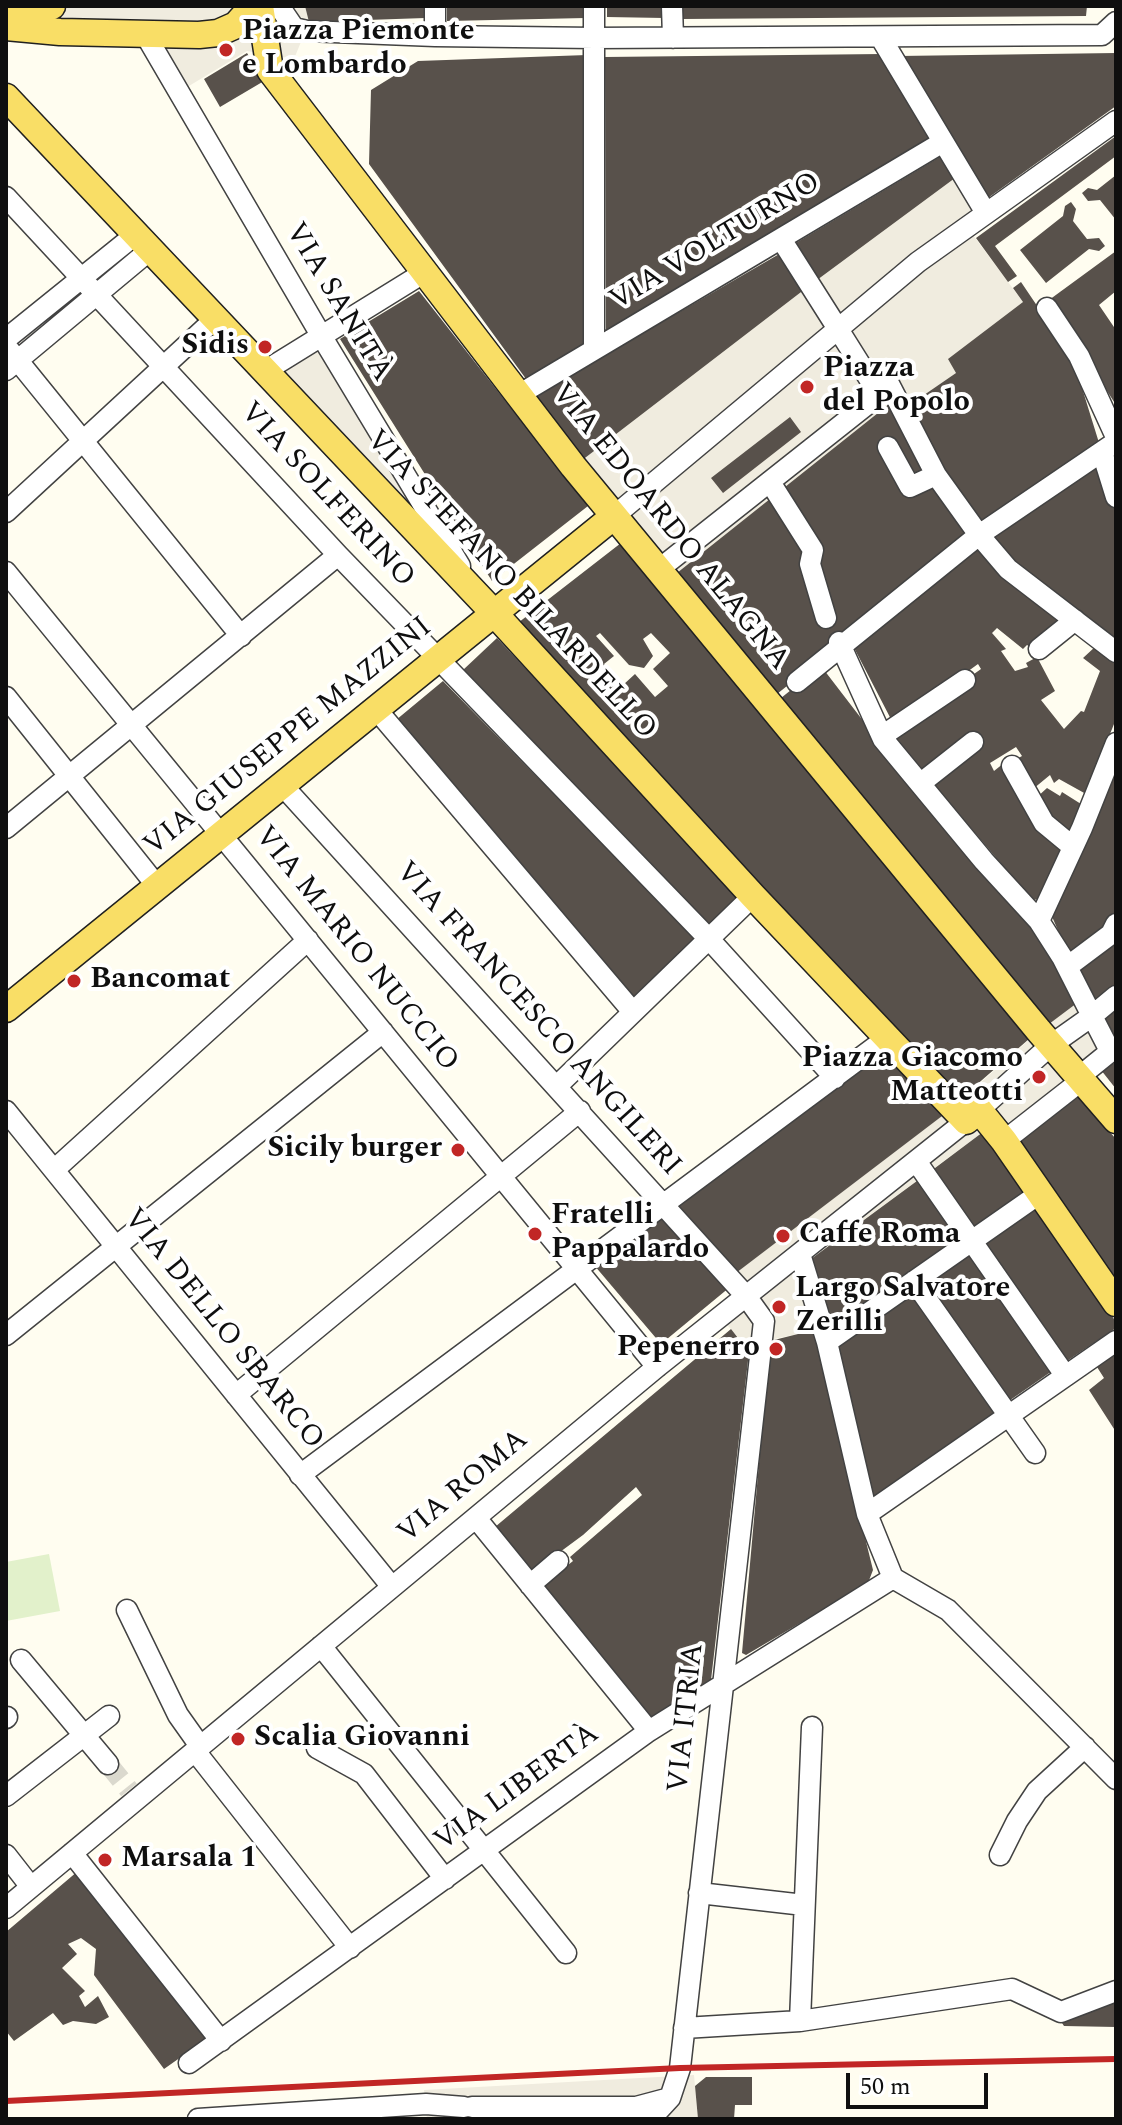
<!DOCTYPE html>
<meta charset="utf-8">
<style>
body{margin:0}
#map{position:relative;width:1122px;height:2125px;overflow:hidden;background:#fffdf0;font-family:Spectral,serif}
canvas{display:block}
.frame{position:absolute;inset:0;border:8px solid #0f0f0f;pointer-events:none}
.scale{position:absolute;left:846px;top:2073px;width:142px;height:36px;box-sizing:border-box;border:4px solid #0f0f0f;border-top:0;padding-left:10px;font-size:24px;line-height:28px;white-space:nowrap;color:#0f0f0f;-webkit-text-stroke:6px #fff;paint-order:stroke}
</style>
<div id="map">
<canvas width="1122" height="2125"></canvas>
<div class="frame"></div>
<div class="scale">50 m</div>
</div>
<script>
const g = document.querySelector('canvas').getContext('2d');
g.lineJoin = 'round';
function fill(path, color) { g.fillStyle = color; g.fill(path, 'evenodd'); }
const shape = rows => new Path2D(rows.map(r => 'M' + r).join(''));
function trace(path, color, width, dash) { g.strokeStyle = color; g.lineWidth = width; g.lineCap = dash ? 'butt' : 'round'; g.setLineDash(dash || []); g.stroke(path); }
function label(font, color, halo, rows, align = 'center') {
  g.font = font + ' Spectral,serif'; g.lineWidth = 8; g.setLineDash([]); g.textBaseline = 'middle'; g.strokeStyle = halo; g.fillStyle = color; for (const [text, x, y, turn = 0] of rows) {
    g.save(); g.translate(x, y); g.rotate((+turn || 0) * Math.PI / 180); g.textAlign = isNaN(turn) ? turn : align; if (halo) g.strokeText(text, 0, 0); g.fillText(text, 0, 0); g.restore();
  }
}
fill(shape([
 [49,1554,60,1611,6,1621,6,1562]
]), '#e2f1cb');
fill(shape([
 [6,6,305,6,309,22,294,59,247,51,179,92,154,49,6,42],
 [955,178,986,213,967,227,1023,302,949,359,956,373,908,406,893,401,668,581,581,461,805,289],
 [322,337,481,600,265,371],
 [1077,1003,1102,1017,1116,1041,1116,1062,1101,1070,999,1156,983,1132,812,1258,822,1329,745,1345,720,1317,751,1292,736,1273,953,1107,1039,1031],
 [694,2075,698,2119,427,2119,424,2090]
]), '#f0ecdf');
fill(shape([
 [305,6,425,6,425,18,309,22],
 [447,6,585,6,585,18,447,21],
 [607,6,664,6,664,18,607,17],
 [683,6,1087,6,1086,16,683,19],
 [247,53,264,81,220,107,204,79],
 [1116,53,1116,106,988,198,899,56],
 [882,54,932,141,606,333,605,57],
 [587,55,585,345,529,383,369,164,371,90,418,61],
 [1116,136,1116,156,995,246,1017,276,1008,282,976,238],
 [943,155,955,178,817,280,794,244],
 [1116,175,1116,220,1100,200,1088,201,1082,193,1088,188,1097,190],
 [1071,202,1076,209,1073,221,1087,239,1099,238,1105,246,1099,251,1089,249,1046,283,1020,250,1063,216,1065,206],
 [1116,251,1116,291,1099,305,1116,330,1116,405,1049,300],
 [781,253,805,289,581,461,536,395],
 [1021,282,1073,359,1100,446,980,528,941,473,908,406,956,373,948,359,1023,302,1013,288],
 [419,291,588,506,492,581,340,339],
 [893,401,929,472,907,494,932,478,974,536,777,694,677,573],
 [790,417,801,432,723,493,711,478],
 [1100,459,1116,513,1116,645,1015,566,987,536],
 [979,539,1068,620,1033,649,1027,645,1023,649,997,628,992,633,1006,649,1001,651,1015,671,1028,667,1026,663,1037,657,1055,691,1041,700,1064,729,1081,711,1084,712,1100,671,1083,658,1096,646,1116,659,1116,719,1086,794,1059,779,1054,783,1050,775,1033,789,1015,760,1022,756,1016,747,990,763,994,771,1004,763,1042,831,1062,851,1043,899,1032,900,930,780,979,743,975,731,966,742,925,775,890,734,981,669,978,664,894,725,851,642],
 [621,543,1029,1039,958,1101,514,626],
 [600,633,629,665,644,668,653,656,643,639,651,633,670,653,653,669,668,686,655,697,635,674,623,685,604,664,614,656,596,636],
 [497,638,742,900,708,932,463,670],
 [821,666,910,782,1039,935,1077,1003,1049,1024,781,698],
 [443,681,698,941,636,1000,396,720],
 [1116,764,1116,916,1070,958,1050,912],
 [1047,788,1060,796,1062,792,1081,804,1069,835,1053,824,1036,798],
 [1116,938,1116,989,1097,1004,1077,968],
 [1116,1005,1116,1035,1113,1035,1102,1017],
 [888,1051,946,1113,736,1273,673,1204],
 [1116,1062,1116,1089,1101,1070],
 [1076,1094,1116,1139,1116,1281,1019,1140],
 [983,1132,1026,1194,974,1230,931,1171],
 [921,1178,963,1238,832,1331,811,1259],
 [1037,1204,1116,1322,1116,1328,1064,1363,982,1241],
 [664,1214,730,1287,661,1344,594,1265],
 [972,1248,1055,1369,1006,1403,922,1283],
 [911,1290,997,1411,870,1499,833,1345],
 [731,1329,749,1352,711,1680,650,1718,543,1585,573,1561,570,1557,642,1495,636,1487,583,1535,533,1572,495,1527],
 [814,1330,873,1570,868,1583,746,1655,742,1653,770,1341],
 [1116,1354,1116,1432,1089,1390,1104,1378,1097,1367],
 [78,1871,208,2038,164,2069,94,1975,96,1949,81,1938,68,1944,77,1954,62,1968,85,1991,79,1996,85,2007,98,1996,109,2017,96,2024,73,2021,63,2025,53,2013,14,2041,6,2031,6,1932],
 [1116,2000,1116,2027,1064,2026,1060,2020],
 [706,2077,752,2077,752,2105,735,2105,734,2119,698,2119,695,2086]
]), '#58514b');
trace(shape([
 [108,1764,129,1790]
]), '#dbd9ce', 20, [20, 10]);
const minor = shape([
 [279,6,294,28,307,31,435,36,594,38,1102,35,1116,22],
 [594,6,594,350],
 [672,6,673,38],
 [145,34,322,337,460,566],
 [435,36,435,6],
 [881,38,986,213],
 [6,197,338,555,709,939,835,1078],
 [1047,308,1079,356,1116,437],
 [6,339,135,235],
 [6,346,241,636],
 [6,370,150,250],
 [265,371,425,272],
 [887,380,936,475,979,535,1008,569,1116,652],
 [520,394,943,142],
 [888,447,910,487,936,475],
 [1102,452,1116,497],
 [770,482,813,550,810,564,826,618],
 [6,512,214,320],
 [613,517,838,329,781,239],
 [658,570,869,403,875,388,838,329,918,262,1116,121],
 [6,572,657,1367],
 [839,642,883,739,984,861,1039,921],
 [1039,649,1075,620],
 [797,682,979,535,1116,442],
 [6,697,157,886],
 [376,709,633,1012],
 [882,736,965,680],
 [1012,766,1044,823,1073,847],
 [921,783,973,742],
 [282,785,746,1296,764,1321,680,2068,670,2098,658,2111,646,2119],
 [6,828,338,555],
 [1067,967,1111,934,1116,924],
 [1110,1051,1092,1016,1116,996],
 [1079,1077,1116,1047],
 [557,1086,753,896],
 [979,1110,1051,1045,1092,1016,1062,957,1039,921,1082,828,1116,743],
 [6,1111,392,1587],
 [1004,1141,1082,1080],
 [916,1161,1065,1375],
 [54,1170,308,940],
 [800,1254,827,1342,867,1514,893,1578],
 [914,1281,1035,1453],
 [6,1335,383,1032],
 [827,1342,1039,1194],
 [236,1395,580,1111],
 [300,1475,887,1038],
 [867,1514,1116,1341],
 [476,1518,649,1731],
 [893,1578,948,1610,1116,1779],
 [530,1585,558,1561],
 [127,1610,178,1715,200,1746],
 [321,1646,566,1953],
 [21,1660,108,1764],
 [6,1718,7,1717],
 [317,1748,364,1774,445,1879],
 [195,1751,350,1948],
 [6,1796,109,1716],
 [72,1853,221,2041],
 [6,1855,31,1887],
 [1000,1855,1017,1821,1037,1791,1085,1747],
 [699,1893,804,1905],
 [6,1908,657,1367,966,1121],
 [800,2021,812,1727],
 [684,2028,800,2021,1012,1989,1061,2012,1116,1991],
 [189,2063,649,1731,893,1578],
 [472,2107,636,2107,666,2099],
 [198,2119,426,2104,464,2107]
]);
const major = shape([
 [260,6,270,70,573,466,1039,1031,1116,1120],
 [6,12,52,6],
 [6,27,60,32,199,35,218,33,236,25,253,6],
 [6,97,494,613,753,896,966,1121,979,1110,1004,1141,1116,1303],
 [6,1009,613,517]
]);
trace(minor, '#424242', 23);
trace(major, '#202020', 29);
trace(minor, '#fff', 20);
trace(major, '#f9de66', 26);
trace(shape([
 [6,2101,680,2068,1116,2059]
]), '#c12625', 6);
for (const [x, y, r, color] of [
 [226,50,8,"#c12625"],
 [265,347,8,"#c12625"],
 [807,387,8,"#c12625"],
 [74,981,8,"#c12625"],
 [1039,1077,8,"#c12625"],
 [458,1150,8,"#c12625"],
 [535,1234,8,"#c12625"],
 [783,1236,8,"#c12625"],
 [779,1307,8,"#c12625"],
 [776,1349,8,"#c12625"],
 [238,1739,8,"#c12625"],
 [105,1860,8,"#c12625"]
]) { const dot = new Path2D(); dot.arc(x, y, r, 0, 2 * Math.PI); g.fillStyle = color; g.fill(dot); trace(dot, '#fff', 3); }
label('bold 30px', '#0f0f0f', '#fff', [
 ["Piazza Piemonte",242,33],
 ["e Lombardo",242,67],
 ["Sidis",249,347,"right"],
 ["Piazza",823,370],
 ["del Popolo",823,404],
 ["Bancomat",90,981],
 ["Piazza Giacomo",1023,1060,"right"],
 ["Matteotti",1023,1094,"right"],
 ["Sicily burger",442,1150,"right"],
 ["Fratelli",551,1217],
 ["Pappalardo",551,1251],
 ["Caffe Roma",799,1236],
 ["Largo Salvatore",795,1290],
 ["Zerilli",795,1324],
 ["Pepenerro",760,1349,"right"],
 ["Scalia Giovanni",254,1739],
 ["Marsala 1",121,1860]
], 'left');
label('30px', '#0f0f0f', '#fff', [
 ["VIA VOLTURNO",716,243,-31],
 ["VIA SANITÀ",337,303,59],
 ["VIA SOLFERINO",326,496,47],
 ["VIA EDOARDO ALAGNA",669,528,51],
 ["VIA STEFANO BILARDELLO",510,586,47],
 ["VIA GIUSEPPE MAZZINI",289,738,-39],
 ["VIA MARIO NUCCIO",355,950,51],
 ["VIA FRANCESCO ANGILERI",537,1020,48],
 ["VIA DELLO SBARCO",222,1330,51],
 ["VIA ROMA",464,1488,-40],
 ["VIA ITRIA",688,1718,-84],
 ["VIA LIBERTÀ",518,1789,-36]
]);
</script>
